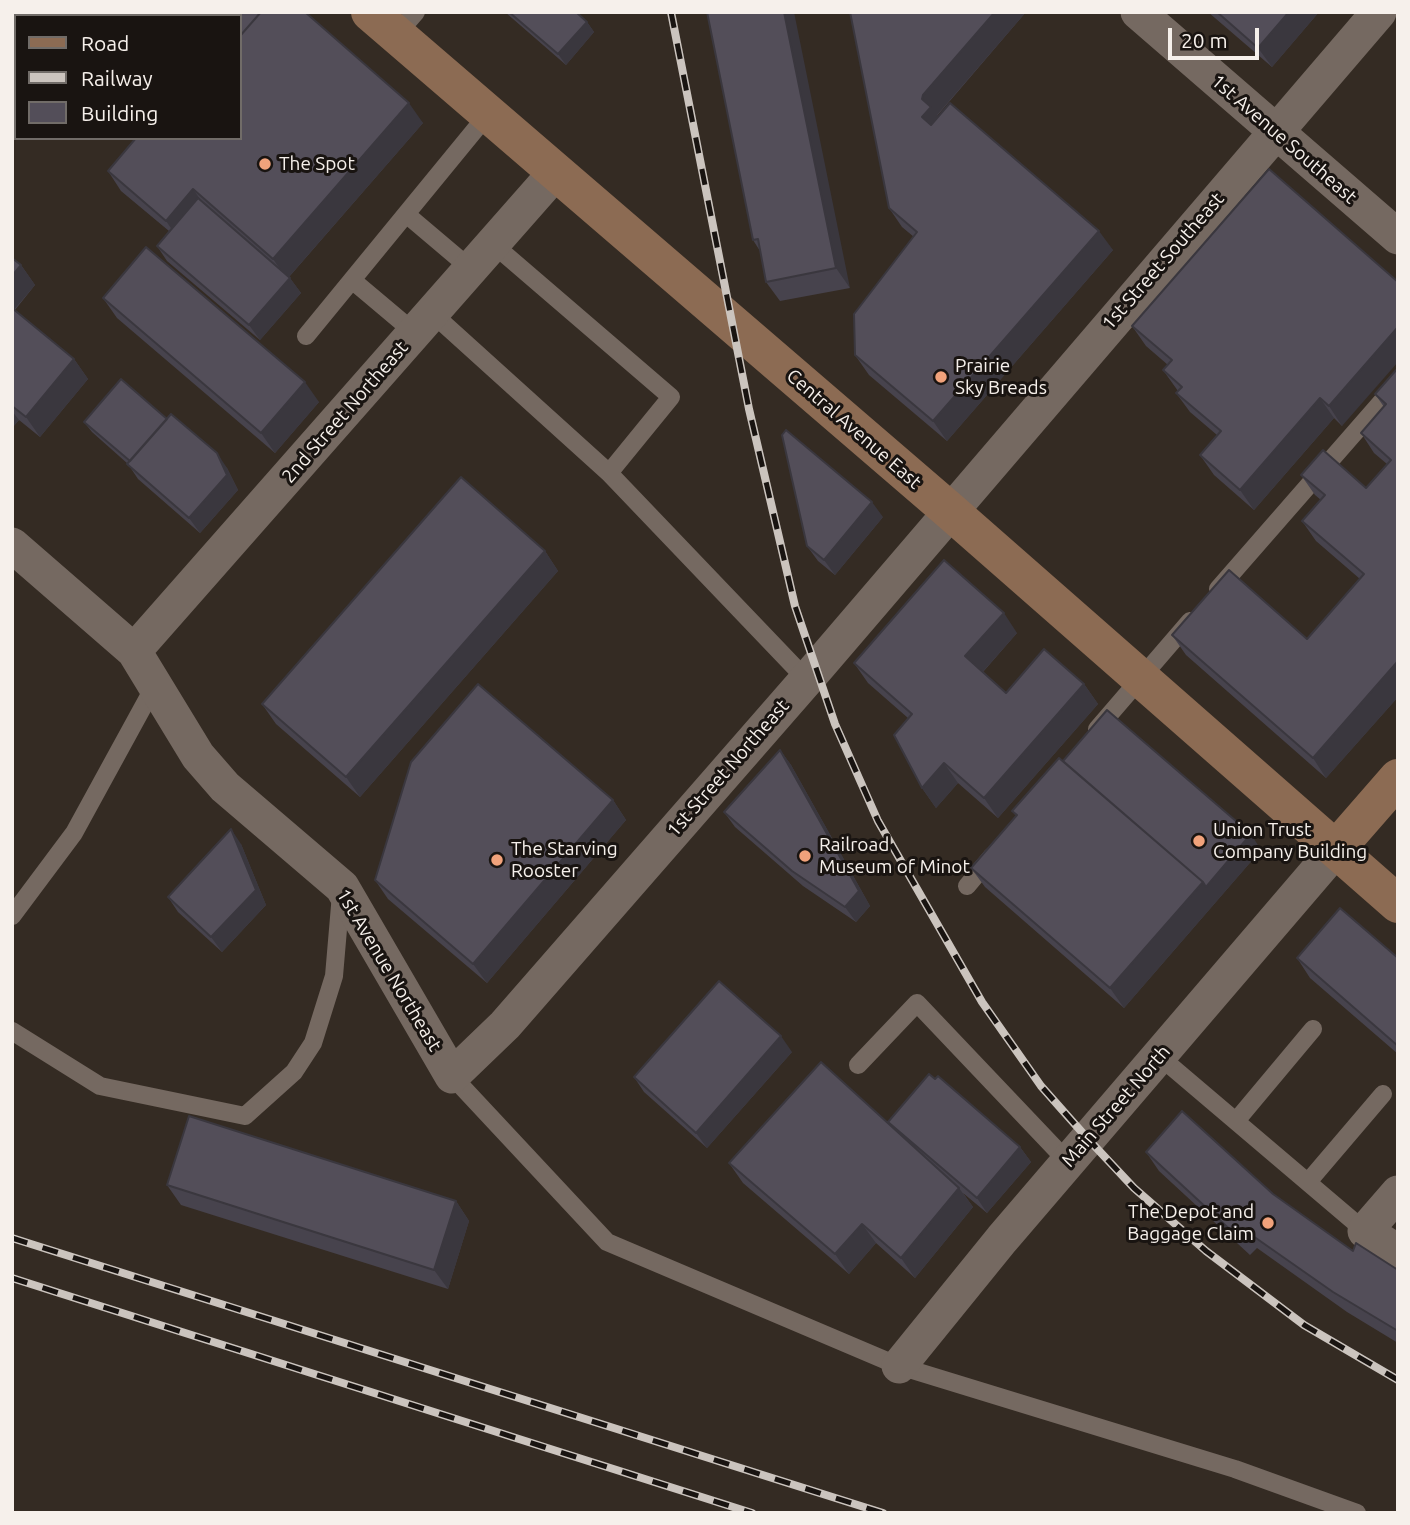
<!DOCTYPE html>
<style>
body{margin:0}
#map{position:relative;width:1410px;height:1525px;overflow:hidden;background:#342b23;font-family:Ubuntu,sans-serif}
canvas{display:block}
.frame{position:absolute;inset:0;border:14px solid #f6f0eb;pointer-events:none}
.legend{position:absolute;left:14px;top:14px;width:228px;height:126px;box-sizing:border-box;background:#191411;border:2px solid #716c68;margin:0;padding:9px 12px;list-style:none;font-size:21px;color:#f6f0eb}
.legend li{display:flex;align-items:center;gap:14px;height:35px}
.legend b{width:35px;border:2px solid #716c68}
.scale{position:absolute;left:1168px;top:28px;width:91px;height:32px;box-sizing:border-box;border:4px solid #f6f0eb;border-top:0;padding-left:9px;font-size:21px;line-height:24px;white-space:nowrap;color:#f6f0eb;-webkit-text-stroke:5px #191411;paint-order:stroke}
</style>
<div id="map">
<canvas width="1410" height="1525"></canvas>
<div class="frame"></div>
<ul class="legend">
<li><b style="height:9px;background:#8c6b53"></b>Road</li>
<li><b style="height:9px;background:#cbc4be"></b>Railway</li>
<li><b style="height:19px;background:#534e59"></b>Building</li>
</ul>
<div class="scale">20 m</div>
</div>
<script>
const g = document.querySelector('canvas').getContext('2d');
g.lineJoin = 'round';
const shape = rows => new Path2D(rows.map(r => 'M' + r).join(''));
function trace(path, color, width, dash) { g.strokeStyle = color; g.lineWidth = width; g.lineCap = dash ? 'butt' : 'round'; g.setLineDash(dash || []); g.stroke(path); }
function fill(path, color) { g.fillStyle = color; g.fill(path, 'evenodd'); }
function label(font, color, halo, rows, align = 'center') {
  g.font = font + ' Ubuntu,sans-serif'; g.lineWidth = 6; g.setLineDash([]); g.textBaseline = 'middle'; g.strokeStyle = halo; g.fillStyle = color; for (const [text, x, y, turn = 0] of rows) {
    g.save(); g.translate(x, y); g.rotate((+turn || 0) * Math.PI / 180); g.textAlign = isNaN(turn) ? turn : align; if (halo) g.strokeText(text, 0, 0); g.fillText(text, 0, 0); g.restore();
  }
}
trace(shape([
 [396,35,416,12],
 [406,214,471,269],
 [493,244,671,397,609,473],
 [352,280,415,333],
 [432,313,609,473,806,679],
 [306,336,488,114],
 [1218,589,1398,383],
 [1097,729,1190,621],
 [967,886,992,856],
 [12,916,74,833,155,685],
 [12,1031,100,1086,245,1116,294,1072,313,1043,334,976,341,894],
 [1159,1056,1365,1231],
 [858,1065,917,1003,1068,1162],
 [452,1076,607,1242,899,1366,1235,1469,1357,1513],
 [1236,1121,1313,1029],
 [1308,1182,1383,1094]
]), '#756961', 18);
trace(shape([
 [1138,12,1398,237],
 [12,545,134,651,198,756,225,787,342,887,452,1076,505,1025,815,670,1379,12],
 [134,651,555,173],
 [1398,1193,1365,1231,1398,1252],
 [899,1366,1002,1239,1337,848]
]), '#756961', 35);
trace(shape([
 [370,12,950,511,1398,904],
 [12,24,16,20],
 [1337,848,1398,778]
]), '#8c6b53', 38);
const rail = shape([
 [671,12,749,409,795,606,835,724,878,821,982,1002,1041,1086,1088,1139,1134,1188,1206,1251,1304,1325,1398,1380],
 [12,1238,883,1513],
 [12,1278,752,1513]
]);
trace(rail, '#cbc4be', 8);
trace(rail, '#191411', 5, [16]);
fill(shape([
 [136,12,305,12,423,123,289,277,301,293,260,340,167,261,157,246,169,231,121,191,108,171,240,138,240,16,139,16],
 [505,12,576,12,587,22,594,32,566,65],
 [707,12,850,288,780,301,766,282,760,251,753,240],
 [850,12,1026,12,937,116,1113,250,947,441,869,375,855,355,914,237,902,227,889,208],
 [1208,12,1319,12,1272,67],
 [12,258,21,265,35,285,15,310,74,359,88,379,40,437,19,420,12,428],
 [1398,282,1342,426,1334,418,1254,510,1214,475,1200,455,1217,435,1190,412,1176,393,1178,391,1163,370,1168,365,1146,346,1132,326],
 [103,298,319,402,275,453,117,318],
 [1398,368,1398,697,1326,778,1186,655,1172,635,1307,639,1360,579,1316,541,1302,521,1321,500,1315,495,1301,475,1366,488,1387,464,1374,453,1361,433,1384,407,1375,394],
 [167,419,227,468,238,490,200,533,138,479,128,464,92,432,84,422],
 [883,517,835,575,818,561,807,546],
 [545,551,558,571,360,797,276,724,262,704],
 [1017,633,983,672,1006,693,1084,684,1098,704,998,818,958,783,936,808,922,788,908,718,868,683,854,663],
 [780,750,791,765,870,906,856,922,803,886,735,827,724,812],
 [1063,761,1261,850,1124,1008,985,887,971,868,1016,816,1012,811],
 [613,800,626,820,487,983,388,899,375,880],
 [241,844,266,905,222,952,178,912,168,897],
 [1297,958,1398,958,1398,1054,1310,978],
 [792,1052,707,1148,644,1092,634,1077],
 [888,1123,1020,1147,1031,1162,987,1213,963,1193,973,1207,915,1278,876,1243,849,1274,743,1183,729,1163],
 [1146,1152,1273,1194,1353,1251,1398,1270,1398,1343,1347,1312,1257,1248,1250,1255,1159,1171],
 [167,1185,456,1201,469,1221,448,1289,181,1205]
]), '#47434d');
fill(shape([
 [784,12,794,12,850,288,836,268],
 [995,12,1026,12,937,115,945,126,936,137,922,117,922,99,923,95],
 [1289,12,1319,12,1272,67,1258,48],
 [587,22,594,32,566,65,558,54],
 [409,103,423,123,287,279,273,259],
 [193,189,207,209,180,241,166,221],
 [1099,231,1113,250,947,441,933,421],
 [21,265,35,285,12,312,12,276],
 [290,278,301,293,260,340,249,325],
 [1398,327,1398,362,1342,426,1329,406],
 [74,359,88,379,40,437,26,417],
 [305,382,319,402,275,453,261,433],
 [1320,398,1334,418,1254,510,1240,490],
 [12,411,19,420,12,428],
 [217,453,227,468,238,490,200,533,189,518],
 [872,502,883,517,835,575,824,560],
 [545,551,558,571,360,797,346,777],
 [1004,613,1017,633,979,676,965,656],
 [1398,661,1398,697,1326,778,1313,758],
 [1084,684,1098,704,998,818,984,798],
 [780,750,791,765,870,906,856,922,845,907],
 [944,763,958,783,936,808,922,788],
 [613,800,626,820,487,983,473,964],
 [231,829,241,844,266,905,222,952,211,937],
 [1251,834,1261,850,1124,1008,1110,988,1203,882],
 [781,1036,792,1052,707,1148,696,1133],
 [1020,1147,1031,1162,987,1213,977,1198],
 [959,1188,973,1207,915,1278,901,1258],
 [456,1201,469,1221,448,1289,434,1270],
 [862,1224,876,1243,849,1274,835,1254]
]), '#3a373e');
const building = shape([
 [139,12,261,12,240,36,240,16,143,16,139,12],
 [261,12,305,12,409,103,273,259,193,189,166,221,108,171,136,138,240,138,240,36,261,12],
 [509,12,576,12,587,22,558,54,509,12],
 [707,12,784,12,836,268,766,282,758,239,753,240,707,12],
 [850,12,995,12,923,95,922,99,931,107,922,117,931,125,950,103,1099,231,933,421,855,355,854,314,917,232,889,208,850,12],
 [1217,12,1289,12,1258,48,1217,12],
 [1269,169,1398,282,1398,327,1329,406,1320,398,1240,490,1200,455,1221,431,1176,393,1182,387,1163,370,1172,360,1132,326,1269,169],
 [198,198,290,278,249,325,157,246,198,198],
 [146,247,305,382,261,433,103,298,146,247],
 [12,258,21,265,12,276,12,258],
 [12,308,74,359,26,417,12,406,12,308],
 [1398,368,1398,661,1313,758,1172,635,1229,570,1307,639,1364,574,1302,521,1325,495,1301,475,1323,450,1366,488,1391,460,1361,433,1386,404,1375,394,1398,368],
 [121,379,167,419,130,461,84,422,121,379],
 [171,414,217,453,227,475,189,518,127,464,171,414],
 [786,430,872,502,824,560,807,546,782,435,786,430],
 [461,477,545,551,346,777,262,704,461,477],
 [944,560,1004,613,965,656,1006,693,1044,649,1084,684,984,798,944,763,922,788,894,735,912,714,854,663,944,560],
 [478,684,613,800,473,964,375,880,411,762,478,684],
 [1107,710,1251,834,1206,887,1203,882,1063,761,1107,710],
 [780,750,859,891,845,907,792,871,724,812,780,750],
 [1059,758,1203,882,1110,988,971,868,1017,815,1012,811,1059,758],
 [231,829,256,890,211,937,168,897,231,829],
 [1340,908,1398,958,1398,1046,1297,958,1340,908],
 [719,981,781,1036,696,1133,634,1077,719,981],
 [821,1062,959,1188,901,1258,862,1224,835,1254,729,1163,821,1062],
 [929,1074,935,1079,938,1076,1020,1147,977,1198,888,1122,929,1074],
 [1182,1111,1273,1194,1353,1251,1356,1243,1398,1270,1398,1331,1333,1292,1243,1229,1236,1235,1146,1152,1182,1111],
 [189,1116,456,1201,434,1270,167,1185,189,1116]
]);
fill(building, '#534e59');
trace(building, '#3a373e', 2);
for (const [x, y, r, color] of [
 [265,164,7,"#f1a27b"],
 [941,377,7,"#f1a27b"],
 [1199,841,7,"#f1a27b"],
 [805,856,7,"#f1a27b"],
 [497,860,7,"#f1a27b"],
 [1268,1223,7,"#f1a27b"]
]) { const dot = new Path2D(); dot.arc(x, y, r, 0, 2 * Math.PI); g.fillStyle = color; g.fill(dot); trace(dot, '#191411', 2.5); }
label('19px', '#f6f0eb', '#191411', [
 ["1st Avenue Southeast",1284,139,41],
 ["1st Street Southeast",1163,261,-49],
 ["2nd Street Northeast",345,412,-49],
 ["Central Avenue East",854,429,41],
 ["1st Street Northeast",728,768,-49],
 ["1st Avenue Northeast",389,970,59],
 ["Main Street North",1116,1106,-49]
]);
label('19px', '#f6f0eb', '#191411', [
 ["The Spot",279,164],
 ["Prairie",955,366],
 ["Sky Breads",955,388],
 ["Union Trust",1213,830],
 ["Company Building",1213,852],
 ["Railroad",819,845],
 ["Museum of Minot",819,867],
 ["The Starving",511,849],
 ["Rooster",511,871],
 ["The Depot and",1254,1212,"right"],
 ["Baggage Claim",1254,1234,"right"]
], 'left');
</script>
